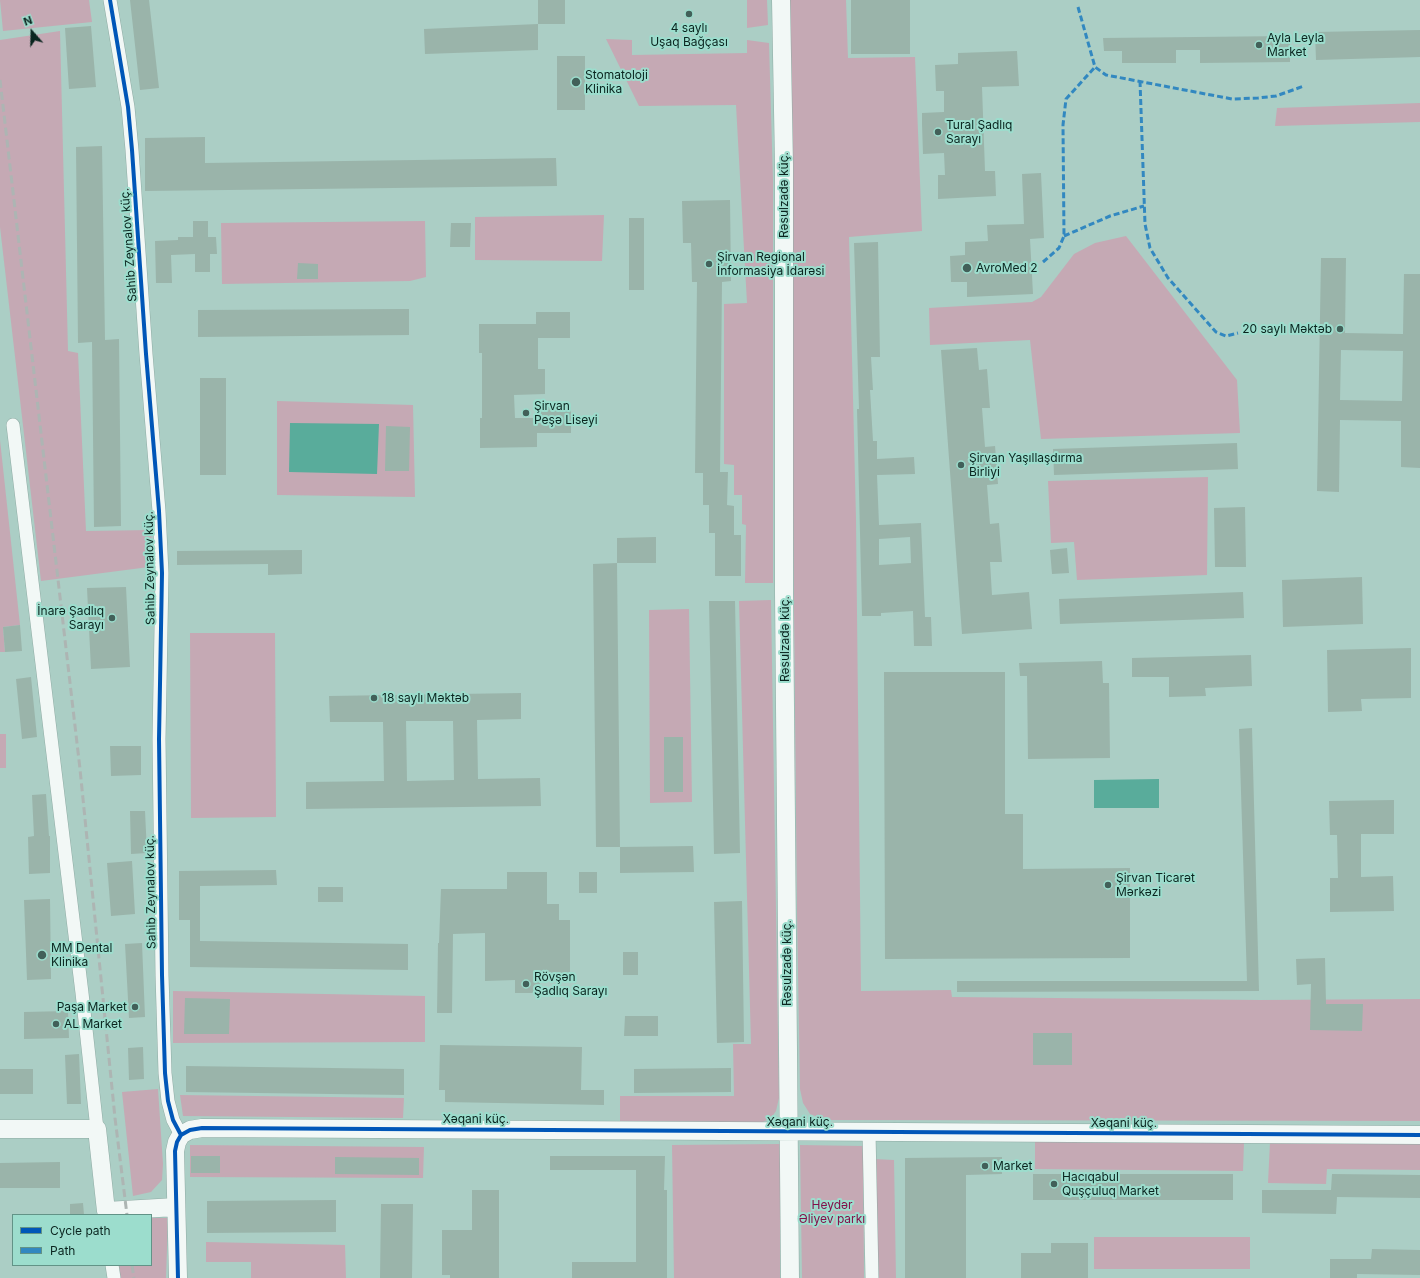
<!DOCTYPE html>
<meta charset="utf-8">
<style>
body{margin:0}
#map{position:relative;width:1420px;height:1278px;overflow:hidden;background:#abcec5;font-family:Inter,sans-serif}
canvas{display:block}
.legend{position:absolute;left:12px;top:1214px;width:140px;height:52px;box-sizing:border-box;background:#9cddcd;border:1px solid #629387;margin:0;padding:5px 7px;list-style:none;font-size:12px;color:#0a251f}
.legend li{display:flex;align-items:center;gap:8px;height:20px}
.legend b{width:20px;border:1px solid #629387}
.north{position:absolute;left:12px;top:12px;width:40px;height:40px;-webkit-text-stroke:3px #9cddcd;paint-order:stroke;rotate:340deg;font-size:11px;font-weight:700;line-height:16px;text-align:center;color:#0a251f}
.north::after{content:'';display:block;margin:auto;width:14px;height:18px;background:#0a251f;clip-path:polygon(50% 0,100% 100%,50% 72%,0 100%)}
</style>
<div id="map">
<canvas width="1420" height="1278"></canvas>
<ul class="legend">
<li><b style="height:5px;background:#0057b8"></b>Cycle path</li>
<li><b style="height:5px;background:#3288c0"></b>Path</li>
</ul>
<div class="north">N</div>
</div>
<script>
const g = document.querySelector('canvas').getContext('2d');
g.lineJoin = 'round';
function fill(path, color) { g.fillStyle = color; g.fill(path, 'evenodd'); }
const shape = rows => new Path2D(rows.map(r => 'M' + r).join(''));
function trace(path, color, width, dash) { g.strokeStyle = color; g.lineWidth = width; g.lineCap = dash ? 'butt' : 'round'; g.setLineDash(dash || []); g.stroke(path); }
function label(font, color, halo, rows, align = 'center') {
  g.font = font + ' Inter,sans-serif'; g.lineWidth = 4; g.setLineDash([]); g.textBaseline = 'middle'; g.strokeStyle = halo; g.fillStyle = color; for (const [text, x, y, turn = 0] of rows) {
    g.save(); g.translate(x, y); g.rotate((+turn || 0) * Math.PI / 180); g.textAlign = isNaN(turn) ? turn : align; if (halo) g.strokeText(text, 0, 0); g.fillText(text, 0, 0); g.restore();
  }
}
fill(shape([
 [0,0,89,0,92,22,3,31],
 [747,0,767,0,768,25,747,28],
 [788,0,846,0,848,58,915,57,922,231,849,237,856,519,861,991,951,990,952,997,1261,1000,1420,999,1420,1121,826,1120,810,1114,803,1103,800,1089,797,911],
 [60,31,68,351,78,353,86,531,152,530,149,567,41,581,0,227,0,40],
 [606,39,632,40,632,55,747,53,747,40,769,43,773,181,773,583,745,583,746,525,742,524,742,495,734,495,734,465,724,464,724,304,747,303,736,105,639,106],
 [1420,103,1420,122,1275,126,1277,108],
 [604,215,602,261,475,260,475,217],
 [425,221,426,277,410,281,222,284,221,223],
 [1126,236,1237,380,1240,433,1041,439,1030,340,930,345,929,308,1032,302,1041,297,1074,254,1095,243],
 [277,401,413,405,415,497,277,495],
 [0,440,20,625,3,627,5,652,0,652],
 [1208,477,1207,575,1077,580,1074,542,1051,543,1048,481],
 [771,600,779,1098,776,1111,771,1118,761,1123,620,1123,620,1096,734,1096,733,1044,751,1044,739,601],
 [689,609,692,802,650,803,649,610],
 [190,633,275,633,276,817,191,818],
 [0,734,6,734,6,768,0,768],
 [173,991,425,996,425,1042,173,1043],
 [158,1089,163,1164,162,1180,151,1192,133,1196,122,1092],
 [180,1095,404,1098,403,1118,183,1116],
 [1035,1142,1244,1143,1243,1171,1035,1169],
 [1270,1142,1420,1144,1420,1170,1327,1169,1326,1184,1268,1183],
 [780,1144,780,1278,674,1278,672,1145],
 [190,1145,424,1147,423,1178,190,1177],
 [800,1145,863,1146,864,1278,802,1278],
 [874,1159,894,1160,896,1278,875,1278],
 [151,1218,168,1218,166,1278,120,1278,119,1265,151,1265],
 [1094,1237,1250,1237,1250,1269,1094,1269],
 [206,1242,345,1245,346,1278,251,1278,251,1262,206,1262]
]), '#c5a9b4');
fill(shape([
 [290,423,379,424,377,474,289,472],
 [1159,779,1159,808,1094,808,1094,780]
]), '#59ac9b');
fill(shape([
 [130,0,149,0,159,88,140,90],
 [538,0,565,0,565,24,538,24],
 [851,0,910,0,910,54,851,54],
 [538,24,538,50,425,54,424,29],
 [91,26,96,87,69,89,65,28],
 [1420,30,1420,57,1316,60,1315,32],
 [1290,36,1290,62,1200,63,1200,50,1176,50,1176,63,1122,63,1122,51,1104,51,1103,38],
 [1017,51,1019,86,982,87,985,171,995,171,996,196,938,199,938,175,945,175,944,153,923,154,922,124,922,113,944,112,944,91,936,91,935,65,958,64,958,53],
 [557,56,585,56,585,110,557,110],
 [205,137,205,163,556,158,557,186,145,191,145,138],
 [102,146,105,340,119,339,121,526,94,527,92,342,78,343,76,147],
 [1041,173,1044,238,1030,239,1033,294,967,297,967,282,951,282,950,256,965,255,965,242,988,241,987,225,1024,224,1022,174],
 [730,200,731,281,722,282,720,472,728,472,727,505,734,506,734,535,741,535,741,576,715,576,715,533,709,533,709,505,703,505,703,473,695,473,697,282,692,282,691,243,683,243,682,201],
 [629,218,644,218,644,290,629,290],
 [193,221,208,221,208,237,216,237,217,254,210,254,210,272,195,272,195,254,171,255,172,283,156,283,155,241,178,240,178,237,193,237],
 [451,223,471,223,470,247,450,247],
 [878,242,880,357,871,357,873,390,870,390,873,441,877,441,877,459,914,457,915,474,877,475,879,525,921,523,925,617,931,617,932,646,914,646,913,611,881,613,881,616,862,616,857,409,859,409,854,243],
 [910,537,911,563,879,565,879,539],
 [1321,258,1346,258,1345,333,1403,334,1404,274,1420,274,1420,468,1401,467,1401,421,1340,420,1339,492,1317,491],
 [1341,350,1403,351,1402,401,1340,400],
 [298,263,318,264,318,279,297,279],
 [409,309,409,335,198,337,198,310],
 [536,312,570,312,570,338,538,338,538,369,545,369,545,394,514,395,515,418,536,418,536,407,571,407,571,433,537,433,537,447,480,448,480,418,482,418,482,353,479,353,479,324,536,324],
 [977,348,979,370,987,369,990,408,982,408,985,447,995,446,998,484,987,485,990,524,999,523,1002,562,990,562,992,595,1029,592,1032,629,962,634,941,350],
 [200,378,226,378,226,475,200,475],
 [386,426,410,427,409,471,385,471],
 [1237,443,1238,469,1054,475,1053,449],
 [1245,507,1246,567,1215,567,1214,508],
 [656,537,656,563,617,563,617,538],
 [1067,548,1069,573,1052,574,1050,550],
 [302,550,302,574,268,575,268,564,177,565,177,551],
 [617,563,620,847,596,847,593,564],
 [1362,577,1363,624,1283,627,1282,580],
 [126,587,130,667,91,669,87,588],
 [1243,592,1244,618,1060,624,1059,599],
 [709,601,735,601,740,853,714,854],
 [20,625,22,651,5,652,3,627],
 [1411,648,1411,698,1361,699,1362,711,1328,712,1327,650],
 [1251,655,1252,686,1205,688,1206,696,1169,697,1169,677,1132,677,1132,658],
 [1102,661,1103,683,1109,683,1110,758,1028,759,1027,676,1020,676,1019,663],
 [884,672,1005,672,1005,814,1023,814,1023,869,1130,868,1130,958,885,959],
 [31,677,37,737,22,739,16,679],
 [521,693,521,719,477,720,478,779,540,778,541,806,306,809,306,782,384,781,383,722,330,722,329,696],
 [406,721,453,721,454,780,407,781],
 [1252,728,1259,991,957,992,957,981,1247,981,1239,729],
 [664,737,683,737,683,792,664,792],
 [110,746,141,746,141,775,111,776],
 [46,794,49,836,50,836,50,873,29,874,28,837,34,836,32,795],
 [1394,800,1394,834,1361,834,1361,877,1393,876,1394,911,1330,912,1330,878,1338,878,1337,835,1330,835,1329,801],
 [130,811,145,811,147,853,131,854],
 [693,846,694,872,620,873,620,847],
 [132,861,135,914,111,916,107,863],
 [276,870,277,885,200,886,200,941,408,944,408,970,190,967,190,920,179,920,179,871],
 [507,872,547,872,547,904,559,904,559,920,570,920,570,980,540,980,540,993,515,993,515,980,485,981,485,933,453,934,452,1013,437,1013,438,943,439,943,441,889,507,889],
 [579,872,597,872,597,893,579,893],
 [318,887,343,887,343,902,318,902],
 [50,899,51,979,27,980,24,900],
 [742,901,744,1042,717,1043,714,902],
 [142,943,145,1017,129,1018,125,944],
 [623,952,638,952,638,975,623,975],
 [1325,958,1326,1004,1363,1004,1362,1031,1310,1030,1311,984,1297,985,1296,959],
 [185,998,230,999,229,1034,184,1034],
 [68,1011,69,1038,24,1039,24,1012],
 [625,1016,658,1016,658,1036,624,1036],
 [1033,1033,1072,1033,1072,1065,1033,1065],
 [440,1045,582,1047,581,1090,604,1090,604,1105,445,1102,445,1090,439,1090],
 [143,1047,144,1079,129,1080,128,1048],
 [79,1054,81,1104,67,1104,65,1055],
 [186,1066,404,1069,404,1095,186,1092],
 [731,1068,731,1092,634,1093,634,1069],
 [0,1069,33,1069,33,1094,0,1094],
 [191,1156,220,1156,220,1173,191,1173],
 [550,1156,665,1156,664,1190,667,1190,667,1278,572,1278,572,1262,636,1262,636,1170,550,1170],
 [335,1157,419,1158,419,1175,335,1174],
 [1002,1157,1002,1174,966,1175,966,1278,905,1278,905,1158],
 [60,1162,60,1188,0,1188,0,1163],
 [1033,1174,1233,1174,1233,1200,1033,1200],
 [1332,1174,1420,1175,1420,1198,1337,1197,1336,1214,1262,1213,1262,1190,1331,1190],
 [472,1190,499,1190,499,1278,450,1278,450,1275,442,1275,442,1230,472,1230],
 [336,1200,336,1232,207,1233,207,1201],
 [83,1203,84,1215,70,1215,70,1204],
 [381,1204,413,1204,412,1278,380,1278],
 [1051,1243,1088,1243,1088,1278,1021,1278,1021,1253,1051,1253],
 [1372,1249,1420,1250,1420,1275,1357,1274,1357,1278,1330,1278,1330,1259,1371,1259]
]), '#9ab4aa');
const street = shape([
 [110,0,128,107,132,150,146,354,159,511,162,573,159,739,162,975,165,1073,168,1101,173,1120,181,1135],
 [13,425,82,993,97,1129],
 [869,1132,872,1278],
 [112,1265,114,1278]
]);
const secondary = shape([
 [781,0,784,165,784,593,790,1278],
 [0,1129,97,1129,106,1211,176,1207],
 [178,1278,175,1151,177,1142,181,1135,190,1130,202,1128,1420,1135]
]);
trace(street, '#8faba4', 14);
trace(secondary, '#8faba4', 19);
trace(street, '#f2f8f6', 13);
trace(secondary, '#f2f8f6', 18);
trace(shape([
 [0,80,80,769,115,1118,127,1215],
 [132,1265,134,1278]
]), '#adb5b3', 3, [8, 4]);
trace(shape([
 [1078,7,1095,67,1106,75,1232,99,1258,98,1276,96,1304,86],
 [1140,81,1145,224,1150,248,1168,278,1216,332,1226,336,1238,333],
 [1064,236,1110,216,1144,206],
 [1043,262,1059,248,1064,236,1063,125,1066,99,1095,67]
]), '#3288c0', 3, [6, 3]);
trace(shape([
 [110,0,128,107,132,150,146,354,159,511,162,573,159,739,162,975,165,1073,168,1101,173,1120,181,1135],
 [178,1278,175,1151,177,1142,181,1135,190,1130,202,1128,1420,1135]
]), '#0057b8', 4);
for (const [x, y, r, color] of [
 [689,14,4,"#426059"],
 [1259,45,4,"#426059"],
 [576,82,5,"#426059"],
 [938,132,4,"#426059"],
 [709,264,4,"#426059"],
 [967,268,5,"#426059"],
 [1340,329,4,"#426059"],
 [526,413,4,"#426059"],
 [961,465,4,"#426059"],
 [112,618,4,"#426059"],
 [374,698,4,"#426059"],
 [1108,885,4,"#426059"],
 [42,955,5,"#426059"],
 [526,984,4,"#426059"],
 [135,1007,4,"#426059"],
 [56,1024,4,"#426059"],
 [985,1166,4,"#426059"],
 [1054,1184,4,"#426059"]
]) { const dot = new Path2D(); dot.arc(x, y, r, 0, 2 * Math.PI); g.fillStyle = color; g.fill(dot); trace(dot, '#9cddcd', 1.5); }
label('12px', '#0a251f', '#9cddcd', [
 ["4 saylı",689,28,"center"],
 ["Uşaq Bağçası",689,42,"center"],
 ["Ayla Leyla",1267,38],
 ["Market",1267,52],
 ["Stomatoloji",585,75],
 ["Klinika",585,89],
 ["Tural Şadlıq",946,125],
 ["Sarayı",946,139],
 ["Şirvan Regional",717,257],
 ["İnformasiya İdarəsi",717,271],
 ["AvroMed 2",976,268],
 ["20 saylı Məktəb",1332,329,"right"],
 ["Şirvan",534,406],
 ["Peşə Liseyi",534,420],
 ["Şirvan Yaşıllaşdırma",969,458],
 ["Birliyi",969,472],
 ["İnarə Şadlıq",104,611,"right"],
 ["Sarayı",104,625,"right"],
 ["18 saylı Məktəb",382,698],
 ["Şirvan Ticarət",1116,878],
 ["Mərkəzi",1116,892],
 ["MM Dental",51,948],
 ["Klinika",51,962],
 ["Rövşən",534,977],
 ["Şadlıq Sarayı",534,991],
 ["Paşa Market",127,1007,"right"],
 ["AL Market",64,1024],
 ["Market",993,1166],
 ["Hacıqabul",1062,1177],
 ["Quşçuluq Market",1062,1191]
], 'left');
label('12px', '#0a251f', '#9cddcd', [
 ["Rəsulzadə küç.",784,195,-90],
 ["Sahib Zeynalov küç.",129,245,-94],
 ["Sahib Zeynalov küç.",150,568,-91],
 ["Rəsulzadə küç.",785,639,-90],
 ["Sahib Zeynalov küç.",151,892,-91],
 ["Rəsulzadə küç.",787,963,-90],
 ["Xəqani küç.",476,1119],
 ["Xəqani küç.",800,1122],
 ["Xəqani küç.",1124,1123]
]);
label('12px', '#831049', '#9cddcd', [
 ["Heydər",832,1205],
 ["Əliyev parkı",832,1219]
]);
</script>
